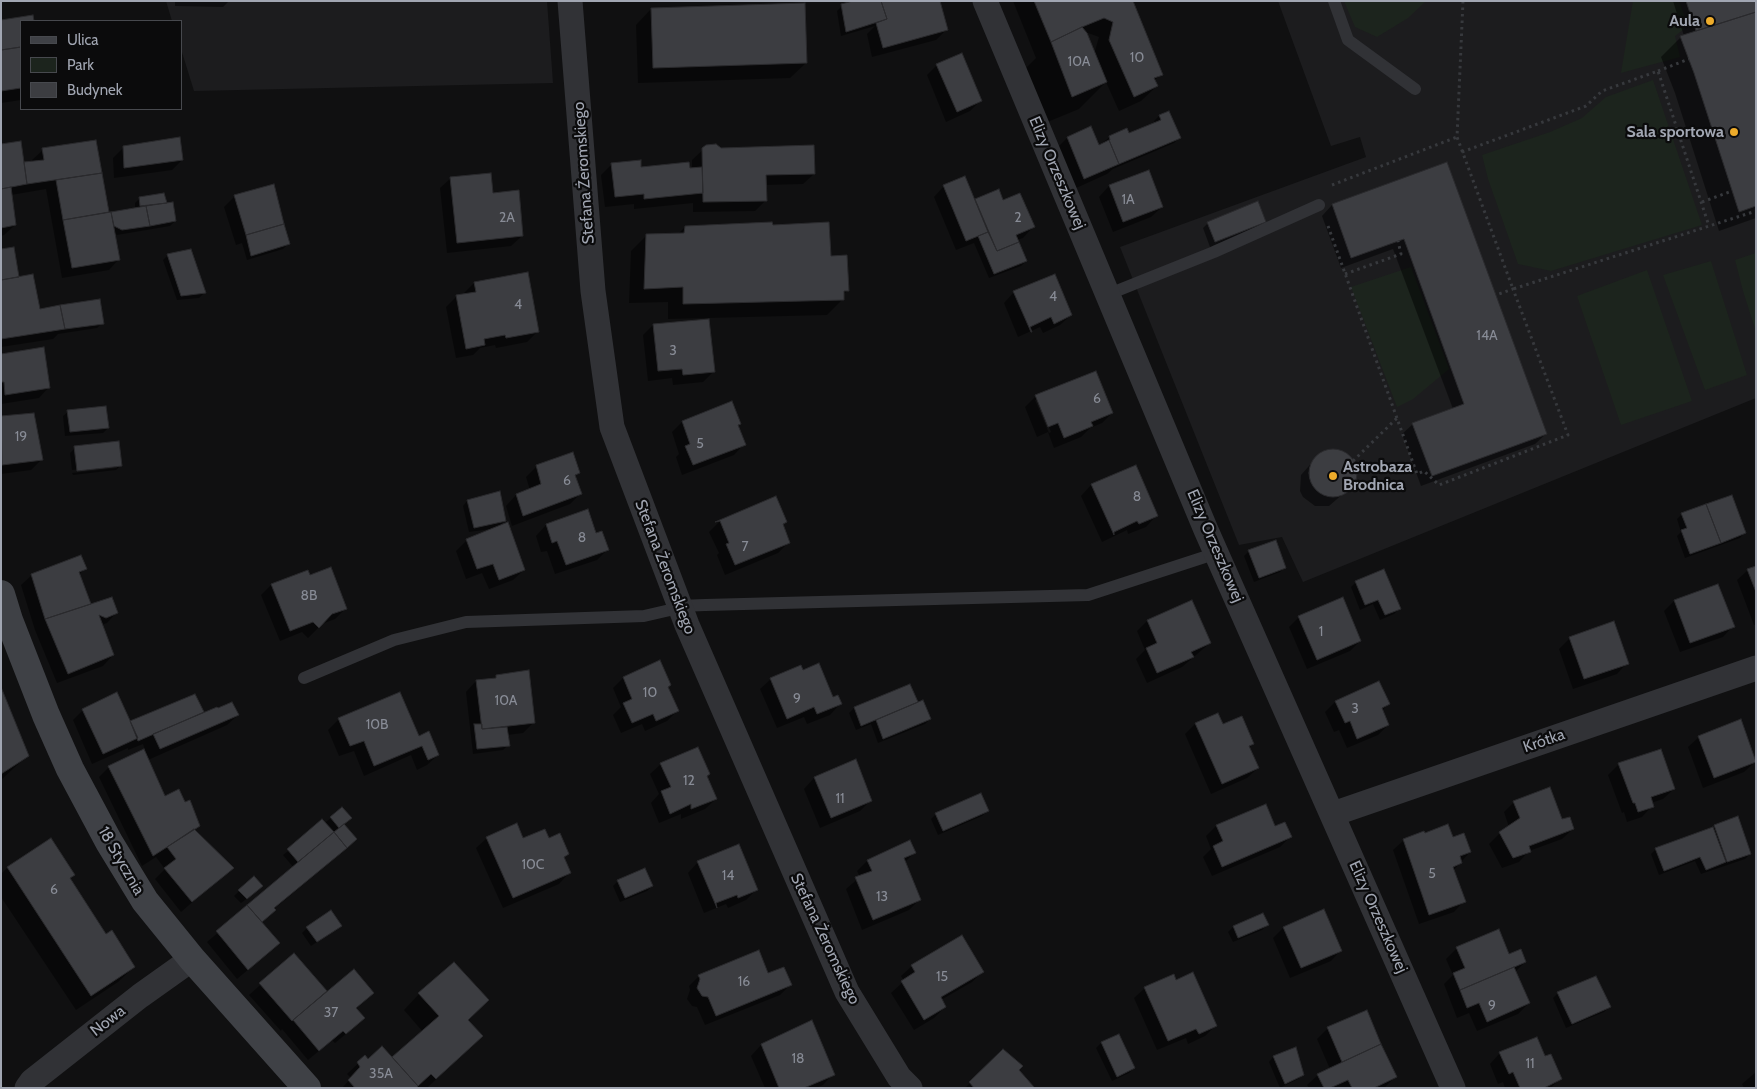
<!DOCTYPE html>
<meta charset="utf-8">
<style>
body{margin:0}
#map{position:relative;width:1757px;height:1089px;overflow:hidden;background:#101011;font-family:Cabin,sans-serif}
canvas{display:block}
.frame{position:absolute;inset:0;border:2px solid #a1a6b2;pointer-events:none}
.legend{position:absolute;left:20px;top:20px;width:162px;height:90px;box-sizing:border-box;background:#0b0b0c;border:1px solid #47494e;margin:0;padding:6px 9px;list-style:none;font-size:15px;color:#a1a6b2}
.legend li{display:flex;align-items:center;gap:10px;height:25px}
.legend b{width:25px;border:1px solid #47494e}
</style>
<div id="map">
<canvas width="1757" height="1089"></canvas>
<div class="frame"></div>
<ul class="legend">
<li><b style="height:6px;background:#3f4146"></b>Ulica</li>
<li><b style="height:14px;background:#1c241d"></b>Park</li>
<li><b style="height:14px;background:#3c3d41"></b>Budynek</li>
</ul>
</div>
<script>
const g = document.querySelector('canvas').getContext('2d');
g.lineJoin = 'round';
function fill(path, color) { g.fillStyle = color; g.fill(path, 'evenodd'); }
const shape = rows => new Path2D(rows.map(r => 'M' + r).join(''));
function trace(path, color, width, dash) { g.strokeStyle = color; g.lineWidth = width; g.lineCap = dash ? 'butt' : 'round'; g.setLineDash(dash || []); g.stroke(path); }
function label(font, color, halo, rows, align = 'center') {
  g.font = font + ' Cabin,sans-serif'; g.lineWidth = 4.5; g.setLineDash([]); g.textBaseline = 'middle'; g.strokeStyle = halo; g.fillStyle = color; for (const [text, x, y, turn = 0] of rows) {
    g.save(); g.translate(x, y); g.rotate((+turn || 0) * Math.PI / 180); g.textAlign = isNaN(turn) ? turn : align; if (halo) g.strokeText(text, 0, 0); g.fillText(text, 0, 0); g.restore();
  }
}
fill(shape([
 [166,1,547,1,553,83,194,91,181,49,181,21,172,21],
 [1278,1,1756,1,1756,398,1303,582,1282,537,1239,545,1120,247,1366,157,1360,137,1331,146]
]), '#1c1c1e');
fill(shape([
 [1344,1,1426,1,1408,18,1377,37,1355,27],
 [1633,1,1679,1,1688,26,1675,36,1680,57,1621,73],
 [1653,80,1702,225,1551,271,1518,264,1488,179,1482,155,1550,132,1582,118,1606,97],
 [1756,253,1756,332,1743,291,1735,260],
 [1711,261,1747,375,1705,390,1663,275],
 [1411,267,1449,369,1413,399,1397,407,1351,287],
 [1647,270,1692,401,1621,425,1577,296]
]), '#1c241d');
fill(shape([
 [175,1,229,1,223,7,175,6],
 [1013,1,1133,1,1161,74,1154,81,1157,86,1141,101,1119,111,1106,82,1079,109,1045,123,1024,70,1036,58],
 [1088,33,1099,37,1094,54,1086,34],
 [1673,1,1756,1,1756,218,1719,231,1675,93,1661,57,1681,37,1684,36],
 [842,6,947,29,936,40,872,57,867,34,875,26,841,36,837,11],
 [651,9,806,63,790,78,638,83,636,25],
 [32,16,33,21,21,21,21,100,1,103,1,21],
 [937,65,981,100,970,111,946,122,927,75],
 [1168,112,1179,138,1174,143,1113,169,1107,174,1074,189,1057,148,1067,138,1098,146,1110,137,1129,135,1155,123,1154,121,1159,116],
 [95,141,108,214,135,208,135,203,140,198,163,194,166,204,175,221,170,226,117,235,114,233,119,259,109,270,62,278,46,189,11,195,15,225,4,235,1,236,1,145,23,164,33,162,32,160,43,150],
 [707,146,814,174,803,184,765,185,765,201,755,211,693,212,693,203,634,209,634,204,605,207,601,175,612,164,640,168,692,169,692,160],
 [124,147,182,160,172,170,114,178,113,158],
 [1446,163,1546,434,1535,444,1421,486,1402,434,1413,424,1453,409,1393,249,1341,268,1322,216,1332,205],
 [1148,172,1162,207,1151,217,1113,232,1099,197,1109,186],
 [451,178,492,194,522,236,511,246,447,253,440,188],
 [944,186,974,200,998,191,1003,202,1033,227,1023,238,1017,240,1026,261,1021,266,989,278,974,243,956,250,934,197],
 [235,196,288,244,283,249,247,260,242,243,236,245,224,207],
 [1265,222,1260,227,1210,247,1203,228,1208,223],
 [772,226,830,257,848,290,843,295,843,299,827,315,668,319,668,302,629,303,631,251,647,235,678,234,685,227],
 [1,251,39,311,102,323,97,328,58,334,53,339,1,347],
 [168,255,204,293,199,298,177,300,163,260],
 [474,283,537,332,527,342,496,348,495,345,480,348,473,355,456,358,446,307,457,296,464,295,464,293],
 [1014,292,1071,315,1060,325,1043,333,1040,327,1018,337,1004,303],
 [653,325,714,371,703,382,673,385,672,378,648,381,643,335],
 [1,356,49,387,39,398,1,404],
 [1036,396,1112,413,1102,423,1090,428,1081,437,1054,448,1048,432,1037,437,1025,407],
 [1035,400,1038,400,1051,432,1049,433],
 [731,403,739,424,737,426,744,444,734,455,682,475,676,457,679,454,672,432,682,422],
 [68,412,108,428,103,433,65,436,63,416],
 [1,417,41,460,31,470,1,474],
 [75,448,121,465,116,470,73,475,72,473,117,468,117,465,72,470,70,453],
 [1330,451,1337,451,1350,458,1356,472,1352,486,1329,506,1315,506,1303,497,1300,491,1301,475,1316,458,1322,453],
 [537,466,578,472,574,477,580,494,570,504,512,526,506,506,516,495,530,490,526,477],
 [1135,467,1156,516,1146,527,1128,534,1127,530,1102,542,1081,496,1091,485],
 [775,498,782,525,789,542,778,553,725,575,717,555,719,553,709,532,720,521],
 [467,501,504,521,498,528,469,532,463,506],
 [587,511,595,535,607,550,597,560,555,574,547,551,541,552,536,536,546,525],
 [1682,514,1744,533,1740,538,1685,558,1677,536,1681,532,1677,519],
 [467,540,524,570,513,580,489,589,482,573,466,579,456,551],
 [1249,551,1285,567,1280,572,1254,582,1244,556],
 [1756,567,1756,625,1754,625,1737,580,1748,570],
 [85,568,79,575,91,606,117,612,107,623,101,625,113,655,103,666,57,683,35,630,21,585,32,575],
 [310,577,346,608,335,619,322,624,308,638,302,632,280,641,261,595,271,585],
 [1356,582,1399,609,1394,614,1380,620,1373,604,1360,610,1351,587],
 [1718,586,1733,626,1723,637,1680,652,1664,611,1674,601],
 [1299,617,1360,641,1350,651,1307,669,1289,627],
 [1147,621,1210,643,1182,667,1147,683,1136,659,1145,650,1137,631],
 [1570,638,1627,663,1617,674,1573,689,1559,649],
 [659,662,667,687,677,711,667,721,645,731,642,724,621,733,613,715,621,707,613,688,623,678],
 [802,672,840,704,830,715,807,724,804,717,777,728,760,689,771,679],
 [496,676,534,722,523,733,507,735,508,745,503,750,473,754,466,692,476,681,493,679],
 [909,685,917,704,930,719,925,724,878,743,871,724,856,730,849,713,854,708],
 [1,690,28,755,1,780],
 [400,694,418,737,438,755,427,765,417,770,411,755,364,776,354,751,339,756,328,730,339,719],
 [195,696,204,714,238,715,227,725,148,760,165,797,184,803,199,825,194,831,232,868,181,912,155,879,165,869,156,857,142,866,99,777,109,767,145,750,143,744,128,750,128,748,92,764,73,720,83,710,130,723],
 [1335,702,1388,704,1382,711,1388,725,1378,735,1347,748,1339,730,1334,732,1325,712],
 [1195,724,1222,726,1253,744,1249,748,1258,768,1247,778,1211,794,1185,734],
 [1699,737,1755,762,1744,772,1703,788,1688,747],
 [855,761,871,800,860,811,820,828,804,789,814,778],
 [661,764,706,776,716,799,705,809,681,819,681,814,659,823,651,803,659,794,650,774],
 [1619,764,1674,789,1663,799,1651,803,1652,806,1642,817,1627,822,1624,812,1622,813,1608,775],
 [1514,802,1561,821,1573,829,1562,839,1529,851,1519,862,1502,868,1489,844,1500,833,1509,827,1504,812],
 [1265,806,1274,828,1290,837,1280,847,1212,876,1203,857,1211,849,1206,836,1216,826],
 [987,811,982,816,938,835,931,819,936,814],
 [331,818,343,825,355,839,335,858,274,909,274,910,261,923,268,953,237,979,207,942,294,868,283,855],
 [1737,818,1750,854,1745,859,1701,874,1695,861,1659,875,1651,854,1656,849],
 [487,838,523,840,568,854,563,859,569,873,559,884,503,908,476,848],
 [1404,840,1470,852,1453,871,1464,901,1454,912,1419,924,1393,850],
 [914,853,904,863,920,899,909,910,862,930,846,889,860,877,857,871,867,861],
 [698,862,756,890,746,900,728,908,726,904,704,913,688,873],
 [7,868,69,879,106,936,134,967,118,982,76,1010,1,897,1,874],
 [254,877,257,891,241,903,234,896],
 [618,881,652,886,647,891,620,902,613,886],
 [1267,925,1262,930,1233,942,1228,932,1233,927],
 [341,926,311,946,302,933,307,928],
 [1283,928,1341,950,1331,961,1290,978,1273,938],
 [1457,948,1509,956,1525,962,1515,972,1529,1003,1518,1014,1477,1031,1469,1013,1457,1018,1444,984,1453,975,1446,959],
 [294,955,327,993,373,993,356,1009,353,1028,335,1043,332,1040,308,1060,282,1029,281,1031,249,995],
 [912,966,982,972,972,982,941,1000,945,1007,934,1018,914,1030,891,993,904,981,901,976],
 [767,975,790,985,780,995,705,1025,697,1007,692,1006,687,999,690,990,689,986,699,976],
 [1175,981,1216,1025,1205,1036,1188,1044,1186,1038,1157,1050,1134,998,1145,988],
 [1558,993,1609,1007,1604,1012,1566,1028,1553,998],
 [419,994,466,1021,481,1036,427,1088,342,1088,351,1078,347,1074,365,1057,368,1061,392,1059,423,1032,404,1010],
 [1367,1011,1395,1077,1384,1088,1309,1088,1307,1085,1318,1075,1330,1069,1317,1039,1328,1028],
 [812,1022,833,1074,823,1085,816,1088,765,1088,751,1056,761,1045],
 [1119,1036,1134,1068,1129,1073,1112,1081,1096,1048,1101,1043],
 [1295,1049,1303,1074,1298,1079,1280,1088,1269,1062,1273,1057],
 [1003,1050,1031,1088,965,1088],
 [1500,1053,1560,1078,1551,1088,1505,1088,1503,1082,1498,1084,1490,1064],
 [1756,1072,1756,1088,1744,1088,1742,1084]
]), '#0007');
const building = shape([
 [853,1,881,1,887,19,846,32,841,4,853,1],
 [881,1,940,1,948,30,883,48,876,23,887,19,881,1],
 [1034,1,1133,1,1163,75,1154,78,1158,86,1134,97,1109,40,1113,22,1104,18,1082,27,1051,42,1034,1],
 [1686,1,1756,1,1756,12,1696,31,1686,1],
 [805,3,807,63,653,68,651,8,805,3],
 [1756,12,1756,206,1739,212,1694,73,1680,36,1756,12],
 [33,15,34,21,21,21,21,47,1,50,1,20,33,15],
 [1082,27,1087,33,1107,82,1072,97,1051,42,1082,27],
 [21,47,21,88,1,91,1,50,21,47],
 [962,53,982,101,957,112,936,64,962,53],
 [1169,111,1181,138,1119,164,1109,140,1110,140,1109,136,1127,128,1129,133,1161,120,1159,115,1169,111],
 [1091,126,1099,145,1109,140,1119,164,1084,179,1067,137,1091,126],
 [180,137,183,160,124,168,123,146,180,137],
 [96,140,102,173,27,184,24,162,44,160,42,148,96,140],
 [21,141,27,184,1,189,1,144,21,141],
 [716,144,721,148,814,145,815,174,766,175,767,201,703,202,702,148,706,145,716,144],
 [641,160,641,167,689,162,690,168,702,167,703,193,644,199,644,194,615,197,611,163,641,160],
 [1447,162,1547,434,1432,476,1412,423,1464,404,1404,239,1351,258,1332,204,1447,162],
 [1149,170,1163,207,1123,222,1109,185,1149,170],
 [102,173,109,212,63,220,56,180,102,173],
 [491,173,493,193,519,190,523,236,457,243,450,177,491,173],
 [965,176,988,232,966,241,943,185,965,176],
 [274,184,284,224,246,235,234,195,274,184],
 [11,187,16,225,1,228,1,189,11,187],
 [999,189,1003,200,1020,193,1035,227,1016,235,1019,242,997,251,975,199,999,189],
 [164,193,167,203,140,206,139,197,164,193],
 [1258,201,1266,222,1215,242,1207,222,1258,201],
 [173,202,176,221,150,226,146,206,173,202],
 [146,206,150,226,122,230,114,226,111,212,146,206],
 [111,212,120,260,72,268,63,220,111,212],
 [772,222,773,225,829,222,831,256,847,255,849,291,844,291,844,300,683,304,683,287,644,289,646,234,684,233,685,226,772,222],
 [284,224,290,244,251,256,246,235,284,224],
 [988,232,997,251,1019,242,1027,261,994,274,978,236,988,232],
 [14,247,19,277,1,280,1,249,14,247],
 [191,249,206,293,181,296,167,254,191,249],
 [528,272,539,332,506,338,505,335,484,339,485,345,466,349,456,295,476,292,474,282,528,272],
 [33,274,40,309,60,305,65,329,1,339,1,280,33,274],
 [1055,274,1072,315,1054,324,1051,317,1030,327,1032,332,1031,332,1013,291,1055,274],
 [100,299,104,324,65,329,60,305,100,299],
 [709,319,715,372,683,375,682,369,658,371,653,324,709,319],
 [44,347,50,388,5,395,4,382,1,382,1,354,44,347],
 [1096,371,1113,413,1091,422,1093,426,1064,438,1058,423,1048,427,1035,395,1096,371],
 [732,401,741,424,738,425,746,445,693,465,685,446,690,444,682,421,732,401],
 [106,406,109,428,70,432,67,410,106,406],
 [34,413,43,460,2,465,1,416,34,413],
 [119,441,122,466,77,471,74,446,119,441],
 '1309 473a24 24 0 1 1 48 0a24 24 0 1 1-48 0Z',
 [573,452,580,473,575,475,582,494,523,516,516,494,541,484,536,465,573,452],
 [1136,465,1158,516,1139,524,1137,521,1114,532,1114,535,1091,484,1136,465],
 [500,491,506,521,474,528,467,500,500,491],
 [1732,495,1746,533,1721,543,1706,504,1732,495],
 [776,496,787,522,783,524,790,543,735,565,726,544,729,543,720,521,715,522,776,496],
 [1706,504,1721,543,1690,554,1681,530,1687,528,1681,513,1706,504],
 [588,509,596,533,602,531,609,550,566,565,557,541,552,543,546,524,588,509],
 [508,522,525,570,499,580,493,564,477,569,466,539,508,522],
 [1276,540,1286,568,1259,578,1248,550,1276,540],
 [81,555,87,569,79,572,91,604,45,619,31,574,81,555],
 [1756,566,1756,592,1747,569,1756,566],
 [331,567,347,609,332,614,319,628,313,622,290,631,271,584,308,570,310,575,331,567],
 [1384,569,1401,609,1385,615,1378,600,1365,605,1355,581,1384,569],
 [1718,584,1735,627,1690,643,1674,600,1718,584],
 [112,597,118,613,106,618,99,615,114,655,68,674,45,619,112,597],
 [1343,597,1361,641,1317,660,1298,616,1343,597],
 [1192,600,1211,643,1191,652,1194,657,1157,673,1146,648,1157,643,1147,620,1192,600],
 [1614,621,1629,664,1584,679,1569,637,1614,621],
 [660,660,671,685,668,687,679,711,656,721,653,714,632,723,623,703,632,699,623,677,660,660],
 [819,663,833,697,838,695,842,704,817,714,814,707,787,719,770,678,801,665,803,670,819,663],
 [529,670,535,723,482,729,476,680,496,678,496,675,529,670],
 [1379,681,1390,704,1382,708,1389,725,1357,739,1350,721,1345,723,1335,701,1379,681],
 [910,684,918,702,861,726,854,707,910,684],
 [1,687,29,756,1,774,1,687],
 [117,692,138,738,103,754,82,709,117,692],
 [400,692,419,736,429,731,439,755,428,760,422,746,374,766,364,741,350,746,338,718,400,692],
 [195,694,204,712,138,741,130,721,195,694],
 [923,700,931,719,883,739,876,720,923,700],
 [232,702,239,715,160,749,153,734,217,707,218,708,232,702],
 [1218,713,1223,724,1242,716,1254,744,1249,746,1259,768,1222,784,1195,723,1218,713],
 [1741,719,1756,762,1714,778,1698,736,1741,719],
 [474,724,482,724,482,729,507,727,510,746,477,749,474,724],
 [698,747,710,774,707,776,717,799,691,809,691,804,670,814,661,791,671,787,660,763,698,747],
 [144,749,165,796,179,789,185,802,190,800,200,826,153,856,108,766,144,749],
 [1661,749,1675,789,1651,797,1654,807,1638,812,1635,803,1633,803,1618,763,1661,749],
 [856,759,872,801,831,818,814,777,856,759],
 [1550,787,1562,819,1570,817,1574,829,1529,846,1531,852,1513,858,1499,832,1520,818,1513,801,1550,787],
 [981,793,989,811,943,831,935,813,981,793],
 [1266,804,1275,826,1285,822,1292,837,1222,867,1213,846,1223,841,1216,825,1266,804],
 [342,807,352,818,339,828,330,817,342,807],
 [1738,816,1751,854,1727,862,1714,825,1738,816],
 [322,819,334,832,298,862,287,849,322,819],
 [517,823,523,838,545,829,549,838,560,833,569,854,564,857,571,873,513,898,486,837,517,823],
 [344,824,357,839,347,848,334,832,344,824],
 [1448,824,1453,837,1464,833,1471,852,1460,856,1462,863,1453,867,1466,902,1429,915,1403,839,1424,831,1425,833,1448,824],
 [1713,827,1726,862,1706,870,1700,857,1664,871,1655,848,1713,827],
 [194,829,234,868,192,902,164,868,176,859,167,847,194,829],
 [334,832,347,848,274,908,276,910,262,922,247,905,334,832],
 [51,838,75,875,70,878,106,934,112,930,135,967,91,996,7,867,51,838],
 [910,840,916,853,904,858,921,900,873,920,855,877,872,871,867,860,910,840],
 [739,844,758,890,738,898,737,895,716,903,717,908,697,861,739,844],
 [645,868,653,886,625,898,617,880,645,868],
 [254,876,263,886,247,899,238,890,254,876],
 [247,905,280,943,248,970,216,931,247,905],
 [1324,909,1342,951,1301,968,1283,927,1324,909],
 [331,910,342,926,317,942,306,927,331,910],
 [1263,913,1269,925,1238,938,1233,926,1263,913],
 [1499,929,1509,954,1521,949,1526,962,1460,990,1453,973,1465,968,1456,947,1499,929],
 [962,935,984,972,941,997,946,1007,924,1020,901,981,915,972,911,965,962,935],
 [759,950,768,973,784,967,792,985,716,1016,708,997,702,996,697,988,700,979,698,975,759,950],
 [294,953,327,991,292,1021,259,983,294,953],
 [454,962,489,1000,468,1020,483,1036,436,1079,431,1074,418,1086,392,1057,439,1016,418,993,454,962],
 [1514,967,1530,1003,1487,1022,1479,1003,1467,1008,1460,990,1514,967],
 [354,969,374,993,356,1008,365,1018,346,1034,343,1031,319,1051,293,1020,354,969],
 [1193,972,1217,1026,1199,1034,1196,1029,1168,1041,1144,987,1174,974,1176,980,1193,972],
 [1596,976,1611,1007,1572,1024,1557,992,1596,976],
 [1367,1010,1381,1044,1342,1062,1327,1027,1367,1010],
 [812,1020,835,1075,804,1088,779,1088,761,1044,812,1020],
 [1119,1034,1135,1068,1117,1077,1101,1042,1119,1034],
 [1537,1037,1545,1056,1551,1054,1562,1079,1544,1088,1520,1088,1513,1072,1509,1074,1499,1052,1537,1037],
 [1381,1044,1397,1077,1374,1088,1352,1088,1348,1080,1330,1088,1324,1088,1317,1074,1381,1044],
 [382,1046,418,1086,416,1088,355,1088,348,1080,360,1067,357,1062,365,1055,368,1059,382,1046],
 [1296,1047,1304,1075,1285,1084,1273,1056,1296,1047],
 [1003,1049,1023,1066,1019,1070,1034,1087,1033,1088,974,1088,969,1082,1003,1049]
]);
fill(building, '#3c3d41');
trace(building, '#2a2a2d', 1);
trace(shape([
 [1463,1,1457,137,1513,289,1756,211],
 [1658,71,1689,59],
 [1462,152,1586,106,1602,91,1658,71,1709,226],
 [1332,185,1457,137],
 [1702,202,1732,191],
 [1328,226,1417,474,1424,471,1439,485,1568,435,1513,289,1496,295],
 [1345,274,1401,254,1398,241],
 [1353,461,1397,418]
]), '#37393d', 3, [2.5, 4]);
trace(shape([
 [1334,1,1348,40,1415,89],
 [1109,294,1214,252,1319,205],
 [304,678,394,640,466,622,644,616,670,610,679,606,705,605,1088,595,1217,553]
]), '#313236', 12);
trace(shape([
 [570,1,593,291,612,427,687,625,847,992,899,1077,910,1088],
 [985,1,1206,530,1453,1088],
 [1333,814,1756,668],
 [27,1088,32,1081,140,996,192,959]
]), '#313236', 25);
trace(shape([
 [1,594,9,620,46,715,70,769,109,842,145,901,192,959,307,1088]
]), '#3f4146', 28);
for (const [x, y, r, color] of [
 [1710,21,5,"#eeac2b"],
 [1734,132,5,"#eeac2b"],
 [1333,476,5,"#eeac2b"]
]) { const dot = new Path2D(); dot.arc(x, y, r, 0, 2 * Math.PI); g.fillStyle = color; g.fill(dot); trace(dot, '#0b0b0c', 2); }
label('14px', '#888c96', null, [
 ["10",1137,58],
 ["10A",1079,62],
 ["1A",1128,200],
 ["2A",507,218],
 ["2",1018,218],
 ["4",1053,297],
 ["4",518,305],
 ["14A",1487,336],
 ["3",673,351],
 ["6",1097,399],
 ["19",21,437],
 ["5",700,444],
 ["6",567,481],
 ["8",1137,497],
 ["8",582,538],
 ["7",745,547],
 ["8B",309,596],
 ["1",1321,632],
 ["10",650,693],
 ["9",797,699],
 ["10A",506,701],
 ["3",1355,709],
 ["10B",377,725],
 ["12",689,781],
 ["11",840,799],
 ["10C",533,865],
 ["5",1432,874],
 ["14",728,876],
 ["6",54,890],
 ["13",882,897],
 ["15",942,977],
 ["16",744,982],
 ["9",1492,1006],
 ["37",331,1013],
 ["18",798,1059],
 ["11",1530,1064],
 ["35A",381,1074]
]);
label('bold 16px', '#a1a6b2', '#0b0b0c', [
 ["Aula",1700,21],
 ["Sala sportowa",1724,132],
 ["Astrobaza",1343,467,"left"],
 ["Brodnica",1343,485,"left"]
], 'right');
label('16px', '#a1a6b2', '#0b0b0c', [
 ["Stefana Żeromskiego",584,173,-94],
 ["Elizy Orzeszkowej",1057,173,67],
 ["Elizy Orzeszkowej",1215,546,67],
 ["Stefana Żeromskiego",665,567,69],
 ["Krótka",1544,741,-19],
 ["18 Stycznia",121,861,60],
 ["Elizy Orzeszkowej",1378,917,66],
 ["Stefana Żeromskiego",825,939,65],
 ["Nowa",108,1021,-38]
]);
</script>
